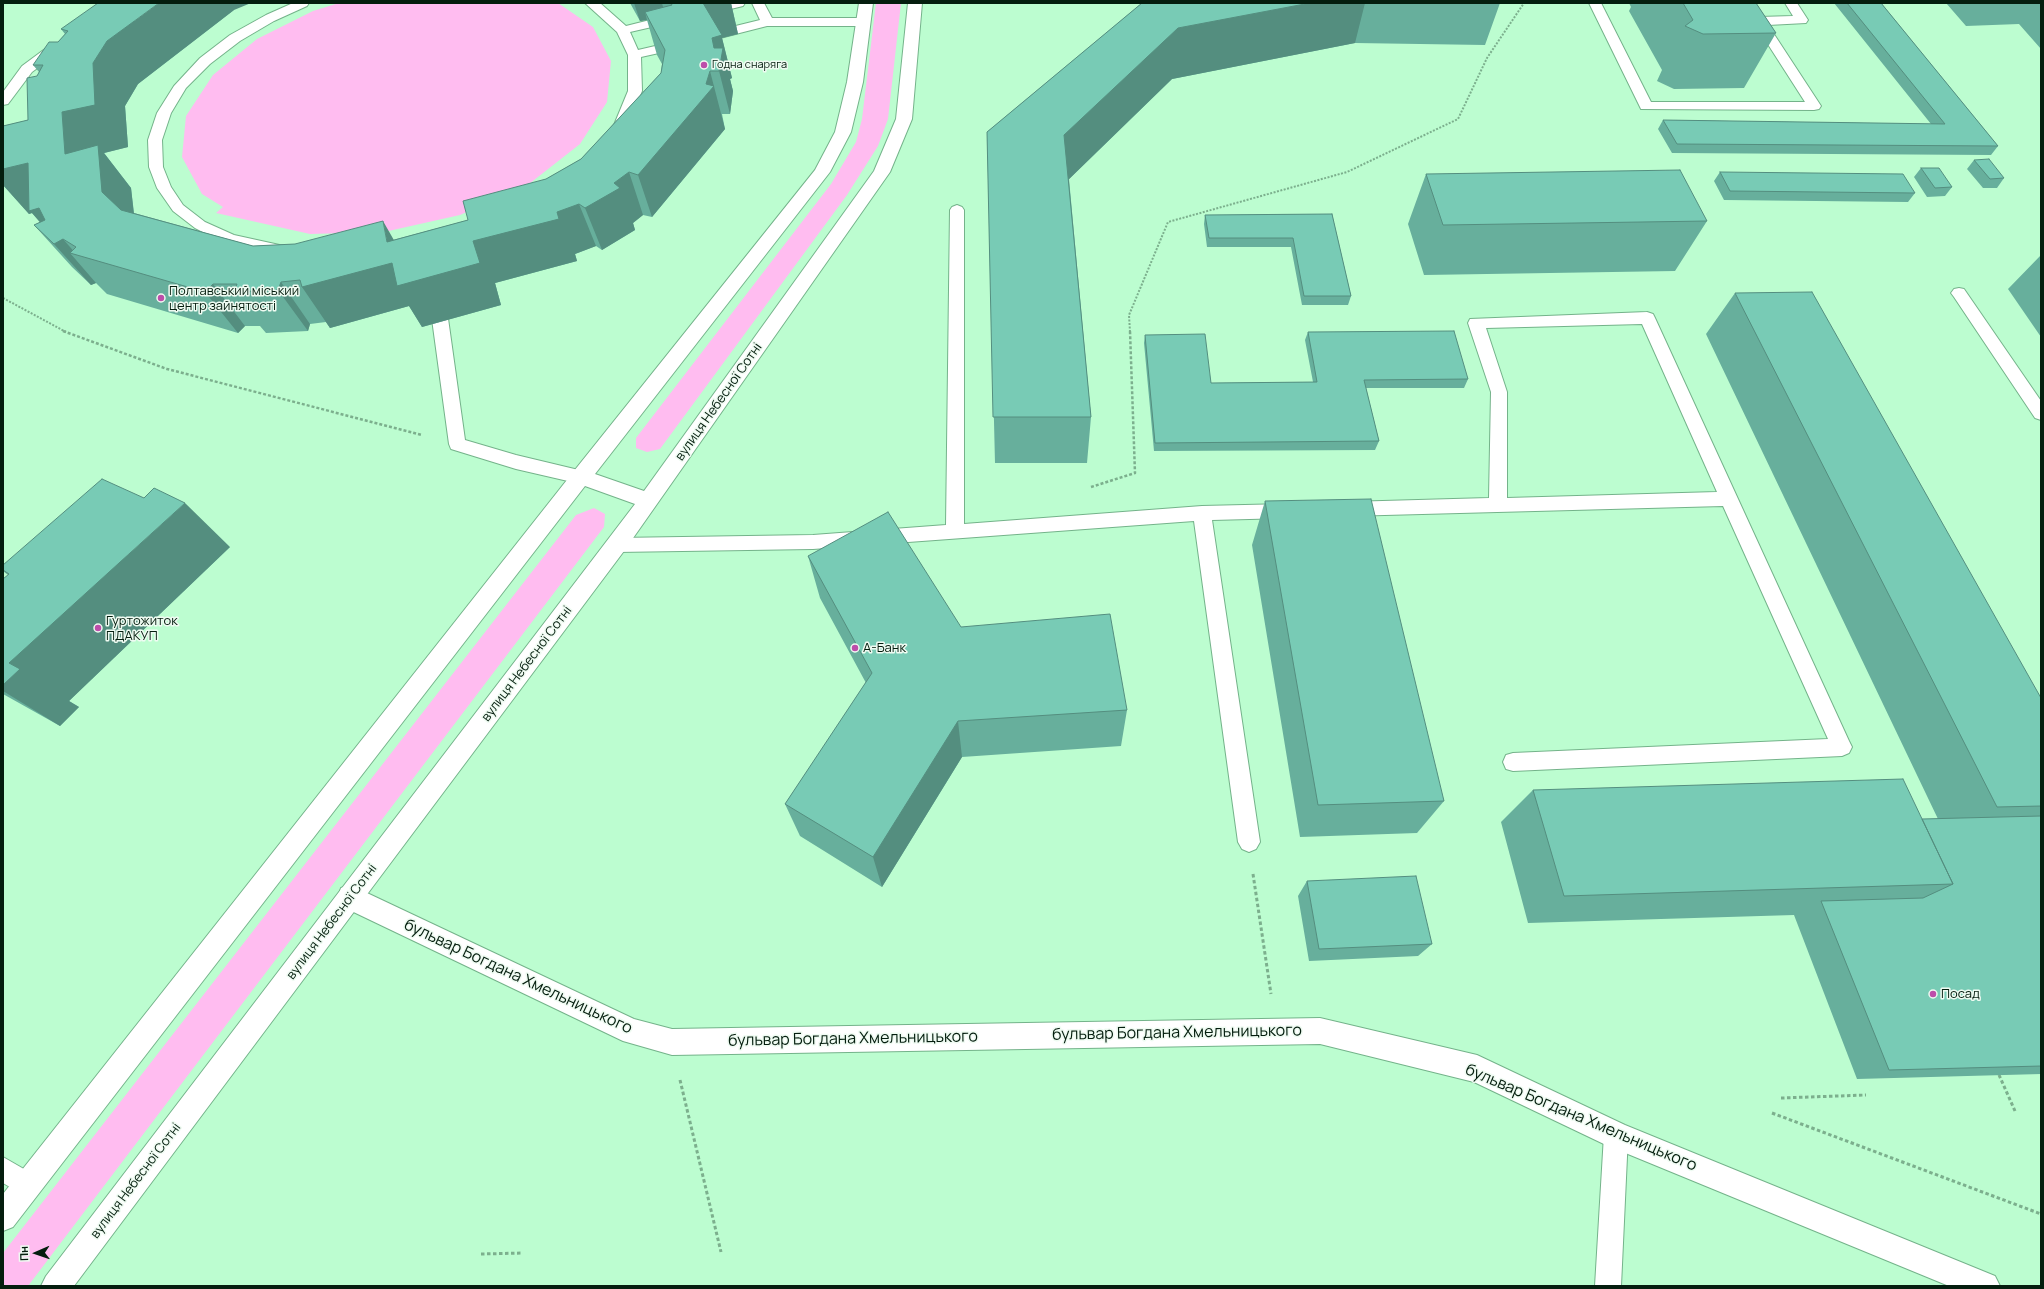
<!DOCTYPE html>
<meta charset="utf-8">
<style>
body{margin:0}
#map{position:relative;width:2044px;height:1289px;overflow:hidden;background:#bcfdd0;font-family:Manrope,sans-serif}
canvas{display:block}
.frame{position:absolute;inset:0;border:4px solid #041d0e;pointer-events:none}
.north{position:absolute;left:16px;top:1233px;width:40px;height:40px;-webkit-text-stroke:3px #effbf2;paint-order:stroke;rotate:268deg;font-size:11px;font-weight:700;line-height:16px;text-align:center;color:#041d0e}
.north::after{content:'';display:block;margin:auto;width:14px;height:18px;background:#041d0e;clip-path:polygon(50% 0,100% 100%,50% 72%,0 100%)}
</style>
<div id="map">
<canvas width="2044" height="1289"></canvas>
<div class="frame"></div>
<div class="north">Пн</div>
</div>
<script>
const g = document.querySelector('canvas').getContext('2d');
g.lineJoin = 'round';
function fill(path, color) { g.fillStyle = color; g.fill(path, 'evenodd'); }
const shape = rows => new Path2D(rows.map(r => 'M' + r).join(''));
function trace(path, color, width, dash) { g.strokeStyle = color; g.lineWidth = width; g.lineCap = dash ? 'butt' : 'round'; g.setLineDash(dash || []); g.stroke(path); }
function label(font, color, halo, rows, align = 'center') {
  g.font = font + ' Manrope,sans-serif'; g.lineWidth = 3; g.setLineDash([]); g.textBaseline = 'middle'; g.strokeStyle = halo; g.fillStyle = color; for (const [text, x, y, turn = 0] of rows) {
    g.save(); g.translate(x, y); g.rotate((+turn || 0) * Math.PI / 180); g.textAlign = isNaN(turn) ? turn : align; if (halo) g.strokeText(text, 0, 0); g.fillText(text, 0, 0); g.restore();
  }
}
fill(shape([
 [339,3,558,3,593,27,611,61,607,102,580,144,529,184,460,215,384,232,310,234,216,213,223,207,202,194,182,157,186,116,213,75,257,39,313,11],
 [876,3,901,3,888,119,878,146,847,195,660,449,647,452,636,448,636,438,831,184,856,142,862,119],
 [594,508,605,514,604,527,28,1286,3,1286,3,1253,576,515]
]), '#ffbcf0');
const lane = shape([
 [293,3,309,3,307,6,274,21,240,41,210,64,186,88,171,113,162,140,163,167,171,187,183,205,205,222,234,235,284,246,286,250,284,254,279,255,263,253,224,243,195,228,173,211,157,188,149,167,148,140,157,113,174,86,200,58,230,35,266,15,293,3],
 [585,3,600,3,626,26,674,14,678,15,680,18,678,21,630,32,638,50,681,40,687,44,686,47,641,57,642,91,627,126,619,136,614,137,609,136,607,133,614,125,628,91,628,55,617,32,585,3],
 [724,3,745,3,743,6,706,15,700,11,702,8,724,3],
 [752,3,764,3,772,18,864,18,870,22,864,26,767,26,712,40,707,39,706,36,707,33,760,20,752,3],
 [1589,3,1601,3,1651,102,1805,102,1753,21,1759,17,1793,16,1785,3,1797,3,1808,20,1806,23,1768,25,1821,106,1819,109,1814,110,1641,109,1589,3],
 [54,45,59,46,60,49,59,52,32,72,8,104,3,105,3,92,22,66,49,46,54,45],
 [957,205,962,207,964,210,964,524,1202,506,1287,504,1293,506,1296,511,1293,516,1287,518,1212,520,1260,842,1256,849,1249,852,1242,849,1238,842,1194,521,813,549,617,552,611,550,608,545,611,540,617,538,813,535,946,525,950,210,952,207,957,205],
 [1959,288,1964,289,2041,401,2041,420,2035,418,1954,297,1951,293,1954,289,1959,288],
 [437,292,442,293,445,297,465,440,516,455,587,472,590,477,587,482,581,484,516,469,451,449,449,444,429,297,432,293,437,292],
 [1647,312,1653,314,1655,318,1849,741,1852,747,1849,753,1842,756,1513,771,1506,769,1503,762,1506,755,1513,753,1828,739,1723,506,1347,516,1341,514,1338,509,1341,504,1347,502,1489,498,1491,392,1468,323,1470,319,1647,312],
 [1642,324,1717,492,1507,498,1507,392,1486,328,1642,324],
 [1616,1123,1624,1127,1628,1135,1621,1286,1595,1286,1604,1135,1608,1127,1616,1123],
 [3,1157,36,1176,39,1185,36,1194,27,1197,3,1183,3,1157]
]);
const street = shape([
 [350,885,634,1019,672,1029,1320,1018,1477,1055,1625,1125,1995,1276,2000,1286,1949,1286,1606,1145,1474,1082,1320,1044,672,1055,623,1041,341,906,338,897,341,888,350,885]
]);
const secondary = shape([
 [859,3,873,3,863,82,851,132,830,172,595,474,644,491,874,171,896,119,908,3,922,3,912,119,890,172,624,551,74,1286,41,1286,46,1276,635,504,585,486,13,1227,3,1231,3,1194,574,471,815,170,835,132,847,82,859,3]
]);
trace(lane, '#74b38a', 2);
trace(street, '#74b38a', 2);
trace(secondary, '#74b38a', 2);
trace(shape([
 [3,298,66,332],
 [1130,332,1129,315,1168,222,1347,172,1458,119,1487,58,1524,3]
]), '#7caf8d', 2, [2, 1.5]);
trace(shape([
 [63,331,167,369,422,435],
 [1091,487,1135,473,1130,331]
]), '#7caf8d', 2.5, [3, 2]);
trace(shape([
 [1253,874,1271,994],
 [1999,1075,2015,1111],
 [680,1080,721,1252],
 [1781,1098,1866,1095],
 [1772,1113,2041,1214],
 [481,1254,523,1253]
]), '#7caf8d', 3, [3.5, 2.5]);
fill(lane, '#fff');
fill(street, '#fff');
fill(secondary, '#fff');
fill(shape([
 [630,3,731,3,738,34,722,38,732,78,730,79,733,91,730,114,722,114,725,129,652,217,643,215,633,223,635,230,602,250,596,246,575,254,577,261,495,283,501,305,422,327,409,306,330,328,326,322,310,324,308,331,266,333,260,326,245,326,238,333,107,294,96,283,91,285,72,267,34,225,40,222,32,213,29,214,3,185,3,126,28,120,37,76,39,72,33,65,58,42,65,34,61,29,234,10,138,84,125,106,128,147,104,153,131,188,134,213,253,246,393,240,468,220,546,179,581,159,661,73,662,64,657,55,647,20,640,21],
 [1142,3,1500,3,1485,45,1355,43,1172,79,1069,179,1091,417,1087,463,995,463,987,132],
 [1629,3,1756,3,1776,33,1744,88,1674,89,1657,81,1662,70,1629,11,1631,7],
 [1834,3,1881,3,1998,146,1991,155,1672,153,1658,129,1663,120,1931,124],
 [1946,3,2041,3,2041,49,2019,24,1966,26],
 [1974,160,2004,178,1997,188,1983,188,1967,169],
 [1921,168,1952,187,1945,196,1927,197,1914,177],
 [1720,172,1915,193,1908,202,1724,200,1714,181],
 [1426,174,1707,221,1675,271,1424,275,1408,224],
 [1332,214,1351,296,1348,305,1302,305,1291,247,1207,247,1204,224,1205,215],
 [2041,255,2041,337,2008,289],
 [1735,293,2041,698,2041,1074,1857,1079,1794,915,1528,923,1501,822,1533,790,1922,819,1938,819,1706,334],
 [1308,332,1468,379,1464,388,1366,388,1379,441,1375,450,1154,451,1144,343,1145,335,1211,383,1313,382,1305,340],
 [1265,501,1444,801,1417,833,1300,837,1252,545],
 [230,547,69,701,79,707,60,726,3,694,3,579,8,575,3,571,3,565],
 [808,556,961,627,1127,710,1121,746,962,757,882,887,800,836,785,804,866,683,820,598],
 [1307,881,1432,944,1418,956,1309,961,1298,896]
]), '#67af9c');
fill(shape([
 [159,3,251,3,234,10,138,84,125,106,128,147,104,153,131,188,136,234,65,154,62,112,107,41],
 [634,3,662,3,665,15,645,12,647,20,640,21],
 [701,3,731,3,738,34,722,38,732,78,730,79,733,91,730,114,719,71],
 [1310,3,1365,3,1355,43,1172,79,1063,185,1064,135,1178,28],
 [710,71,725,129,652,217,638,175,706,84],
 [28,163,63,239,77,255,70,253,96,283,91,285,54,244,57,242,32,213,29,214,3,185,3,169],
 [629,172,643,215,633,223,635,230,602,250,585,208,614,183],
 [579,204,596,246,575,254,577,261,495,283,501,305,422,327,409,306,330,328,302,287,387,242,383,221,407,263,473,241,557,212],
 [281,282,310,324,308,331,278,290],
 [213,284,245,326,238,333,205,292],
 [185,503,230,547,69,701,79,707,60,726,3,691,3,685,9,663],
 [958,721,962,757,882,887,873,857]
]), '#548e7f');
const building = shape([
 [98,3,159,3,107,41,93,63,95,105,62,112,65,154,98,145,102,192,121,210,253,246,295,244,383,221,387,242,468,220,463,201,546,179,581,159,661,73,665,50,645,12,672,5,671,3,703,3,722,35,712,38,714,48,723,48,719,71,710,71,706,84,714,86,638,175,629,172,614,183,620,188,585,208,579,204,557,212,559,219,473,241,480,263,397,286,392,263,302,287,300,280,281,282,278,290,234,292,237,284,213,284,205,292,70,253,76,247,63,239,54,244,34,225,45,220,39,208,29,211,28,163,3,169,3,126,28,120,27,78,37,76,43,65,33,65,49,42,58,42,68,31,61,29,98,3],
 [1142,3,1310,3,1178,28,1064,135,1091,417,993,417,987,132,1142,3],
 [1683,3,1756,3,1776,33,1703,34,1685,26,1693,20,1683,3],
 [1847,3,1881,3,1998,146,1677,144,1663,120,1945,124,1847,3],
 [1989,159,2004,178,1990,179,1974,160,1989,159],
 [1921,168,1939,168,1952,187,1935,188,1921,168],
 [1680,170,1707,221,1443,225,1426,174,1680,170],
 [1720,172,1903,174,1915,193,1730,191,1720,172],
 [1332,214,1351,296,1304,296,1293,238,1209,238,1205,215,1332,214],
 [1812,292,2041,698,2041,806,1997,807,1735,293,1812,292],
 [1454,331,1468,379,1364,380,1379,441,1155,443,1145,335,1205,334,1211,383,1317,382,1308,332,1454,331],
 [102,479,144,498,154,488,185,503,9,663,20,669,3,685,3,579,9,574,3,570,3,565,102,479],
 [1371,499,1444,801,1318,805,1265,501,1371,499],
 [888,512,961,627,1110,614,1127,710,958,721,873,857,785,804,872,673,808,556,888,512],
 [1903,779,1953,884,1564,896,1533,790,1903,779],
 [2041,816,2041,1066,1889,1070,1821,901,1923,898,1953,884,1922,819,2041,816],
 [1416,876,1432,944,1319,949,1307,881,1416,876]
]);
fill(building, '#78cbb5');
trace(building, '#548e7f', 1);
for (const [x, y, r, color] of [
 [704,65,4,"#bd4daa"],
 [161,298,4,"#bd4daa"],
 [98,628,4,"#bd4daa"],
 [855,648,4,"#bd4daa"],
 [1933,994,4,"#bd4daa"]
]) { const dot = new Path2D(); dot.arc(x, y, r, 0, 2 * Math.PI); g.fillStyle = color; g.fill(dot); trace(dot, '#effbf2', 1.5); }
label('11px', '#041d0e', '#effbf2', [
 ["Годна снаряга",712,65]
], 'left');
label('13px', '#041d0e', '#effbf2', [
 ["Полтавський міський",169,291],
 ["центр зайнятості",169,306],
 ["Гуртожиток",106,621],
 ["ПДАКУП",106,636],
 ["А-Банк",863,648],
 ["Посад",1941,994]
], 'left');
label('13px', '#041d0e', '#effbf2', [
 ["вулиця Небесної Сотні",719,402,-55],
 ["вулиця Небесної Сотні",527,664,-53],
 ["вулиця Небесної Сотні",332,922,-53],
 ["вулиця Небесної Сотні",136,1181,-53]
]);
label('16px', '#041d0e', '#effbf2', [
 ["бульвар Богдана Хмельницького",518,977,25],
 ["бульвар Богдана Хмельницького",1177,1033,-1],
 ["бульвар Богдана Хмельницького",853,1039,-1],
 ["бульвар Богдана Хмельницького",1581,1118,23]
]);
</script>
